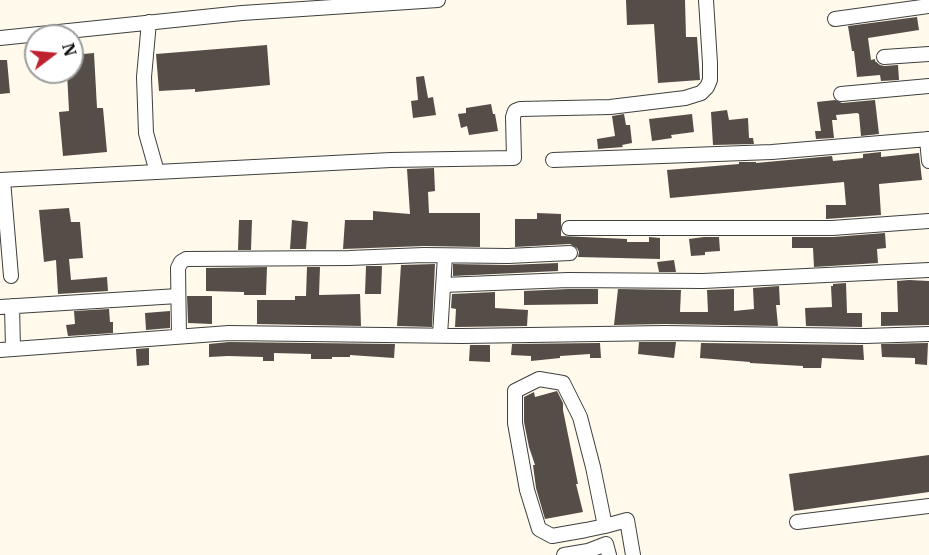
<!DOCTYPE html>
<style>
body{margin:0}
#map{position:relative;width:929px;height:555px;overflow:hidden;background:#fffaeb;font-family:"IBM Plex Serif",serif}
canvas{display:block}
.north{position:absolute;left:24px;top:24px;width:60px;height:60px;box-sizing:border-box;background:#fff;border:2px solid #9e9e9e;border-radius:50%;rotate:74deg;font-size:16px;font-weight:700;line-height:24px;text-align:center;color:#0c0c0c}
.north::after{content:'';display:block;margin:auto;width:21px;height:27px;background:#bf212f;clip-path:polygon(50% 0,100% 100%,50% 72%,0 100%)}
</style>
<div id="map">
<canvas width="929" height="555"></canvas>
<div class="north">N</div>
</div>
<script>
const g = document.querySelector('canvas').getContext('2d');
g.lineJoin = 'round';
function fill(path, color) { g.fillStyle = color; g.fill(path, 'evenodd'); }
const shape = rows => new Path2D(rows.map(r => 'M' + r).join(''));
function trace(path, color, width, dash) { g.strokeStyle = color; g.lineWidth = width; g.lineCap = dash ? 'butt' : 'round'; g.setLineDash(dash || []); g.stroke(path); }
fill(shape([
 [626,0,685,0,686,37,697,37,700,80,658,83,654,24,627,25],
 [917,17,919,30,868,38,871,60,875,59,875,61,880,65,884,66,898,65,899,80,881,81,880,75,857,77,854,51,852,51,848,26],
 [267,45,270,85,195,92,195,89,159,91,156,54],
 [94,53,97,108,103,108,107,152,63,156,59,112,69,111,67,72,72,72,72,55],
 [0,60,7,60,10,93,0,94],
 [424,76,428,98,433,97,436,115,413,118,411,101,418,100,416,77],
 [835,100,842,103,875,100,879,134,861,136,859,114,857,113,836,115,837,120,832,120,834,138,816,139,815,131,821,131,817,102],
 [491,104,493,114,495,114,498,131,469,135,467,126,461,128,458,114,466,113,466,108],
 [727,110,729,120,748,118,749,138,753,138,754,144,713,145,711,112],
 [624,114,626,125,630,125,632,143,622,145,623,147,598,149,597,139,615,136,612,116],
 [692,114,694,132,671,135,672,138,652,141,649,119],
 [881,152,881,157,919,153,922,180,879,184,881,215,826,219,826,205,846,205,844,182,670,198,667,170,739,164,739,162,756,162,756,163,832,156,833,161,863,158,863,154],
 [434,168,435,191,428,192,429,213,480,213,480,247,424,246,343,249,345,220,373,220,373,211,410,214,407,169],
 [69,208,71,222,80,222,83,258,69,259,71,280,107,277,108,291,58,294,56,260,44,262,39,210],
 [537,213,561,214,561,236,627,239,627,242,649,242,649,237,660,238,660,259,578,257,579,252,577,248,570,244,515,247,515,219,537,219],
 [239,220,252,220,251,250,238,250],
 [292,220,308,222,306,249,290,249],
 [885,233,886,248,877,249,878,263,814,267,813,248,792,248,792,237,833,237],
 [704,237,719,237,720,251,705,252,705,255,691,256,689,239],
 [674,260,676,272,659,272,657,262],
 [558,263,558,271,453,276,453,264,508,265],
 [435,264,432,327,397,326,401,265],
 [366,266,382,266,381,294,365,294],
 [267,267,266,295,244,295,244,292,206,291,206,268],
 [307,267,320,267,319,295,360,294,361,326,257,324,257,300,295,300,295,296,306,296],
 [909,280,929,281,929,325,881,326,881,312,898,312,897,281],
 [846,283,847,313,862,313,862,327,806,326,805,308,832,307,831,286,833,286,833,284],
 [779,286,780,305,776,305,778,326,665,324,614,325,618,289,681,290,680,312,708,312,707,290,734,289,734,311,754,309,753,288],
 [568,289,598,289,598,304,524,305,524,291],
 [495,292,495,308,528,310,527,326,455,327,456,309,451,308,452,294],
 [187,296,212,296,212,324,188,323],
 [109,309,110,322,113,322,113,333,68,336,66,325,75,324,74,311],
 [170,311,170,328,146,330,145,313],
 [229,342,395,344,394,358,350,355,350,357,332,357,332,359,311,359,311,354,274,353,274,361,263,361,263,357,228,356,209,357,209,344],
 [639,342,676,342,674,358,638,354],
 [600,343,601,358,590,358,590,354,560,356,560,358,531,361,531,356,511,355,512,344],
 [701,343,863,345,864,360,822,358,821,368,803,368,803,366,750,363,750,362,700,358],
 [928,343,927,365,915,364,915,358,882,357,881,344],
 [470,345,490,345,490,362,469,361],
 [149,348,149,365,137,366,136,349],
 [557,391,563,403,563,410,578,484,576,484,583,512,545,519,536,488,533,465,535,465,529,447,524,422,524,397,534,392,535,397],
 [929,455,929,492,794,511,789,474]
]), '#554d48');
const minor = shape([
 [835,19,929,6],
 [149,22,144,77,146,133,157,172],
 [0,38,242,13,438,0],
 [884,57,929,54],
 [841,94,929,86],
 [927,139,929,161],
 [553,160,772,152,929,139],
 [0,180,391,160,514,158,513,117,515,111,520,109,610,107,685,98,701,93,707,87,710,80,710,63,706,0],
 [3,180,11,276],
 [569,228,832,228,929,221],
 [443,285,568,280,703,281,929,270],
 [12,306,13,349],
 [0,307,178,296],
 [440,335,445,256],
 [179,336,178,268,181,262,186,259,349,258,424,255,508,256,570,253],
 [0,350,229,333,462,336,665,333,865,336,929,334],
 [797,522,929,506],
 [605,526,593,467,580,417,563,383,539,379,515,391,515,423,527,490,539,529,552,536,586,530,605,526,627,520,633,555],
 [564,555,588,551,606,544,609,555]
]);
trace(minor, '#3f3f3f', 16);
trace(minor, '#fff', 14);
</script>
